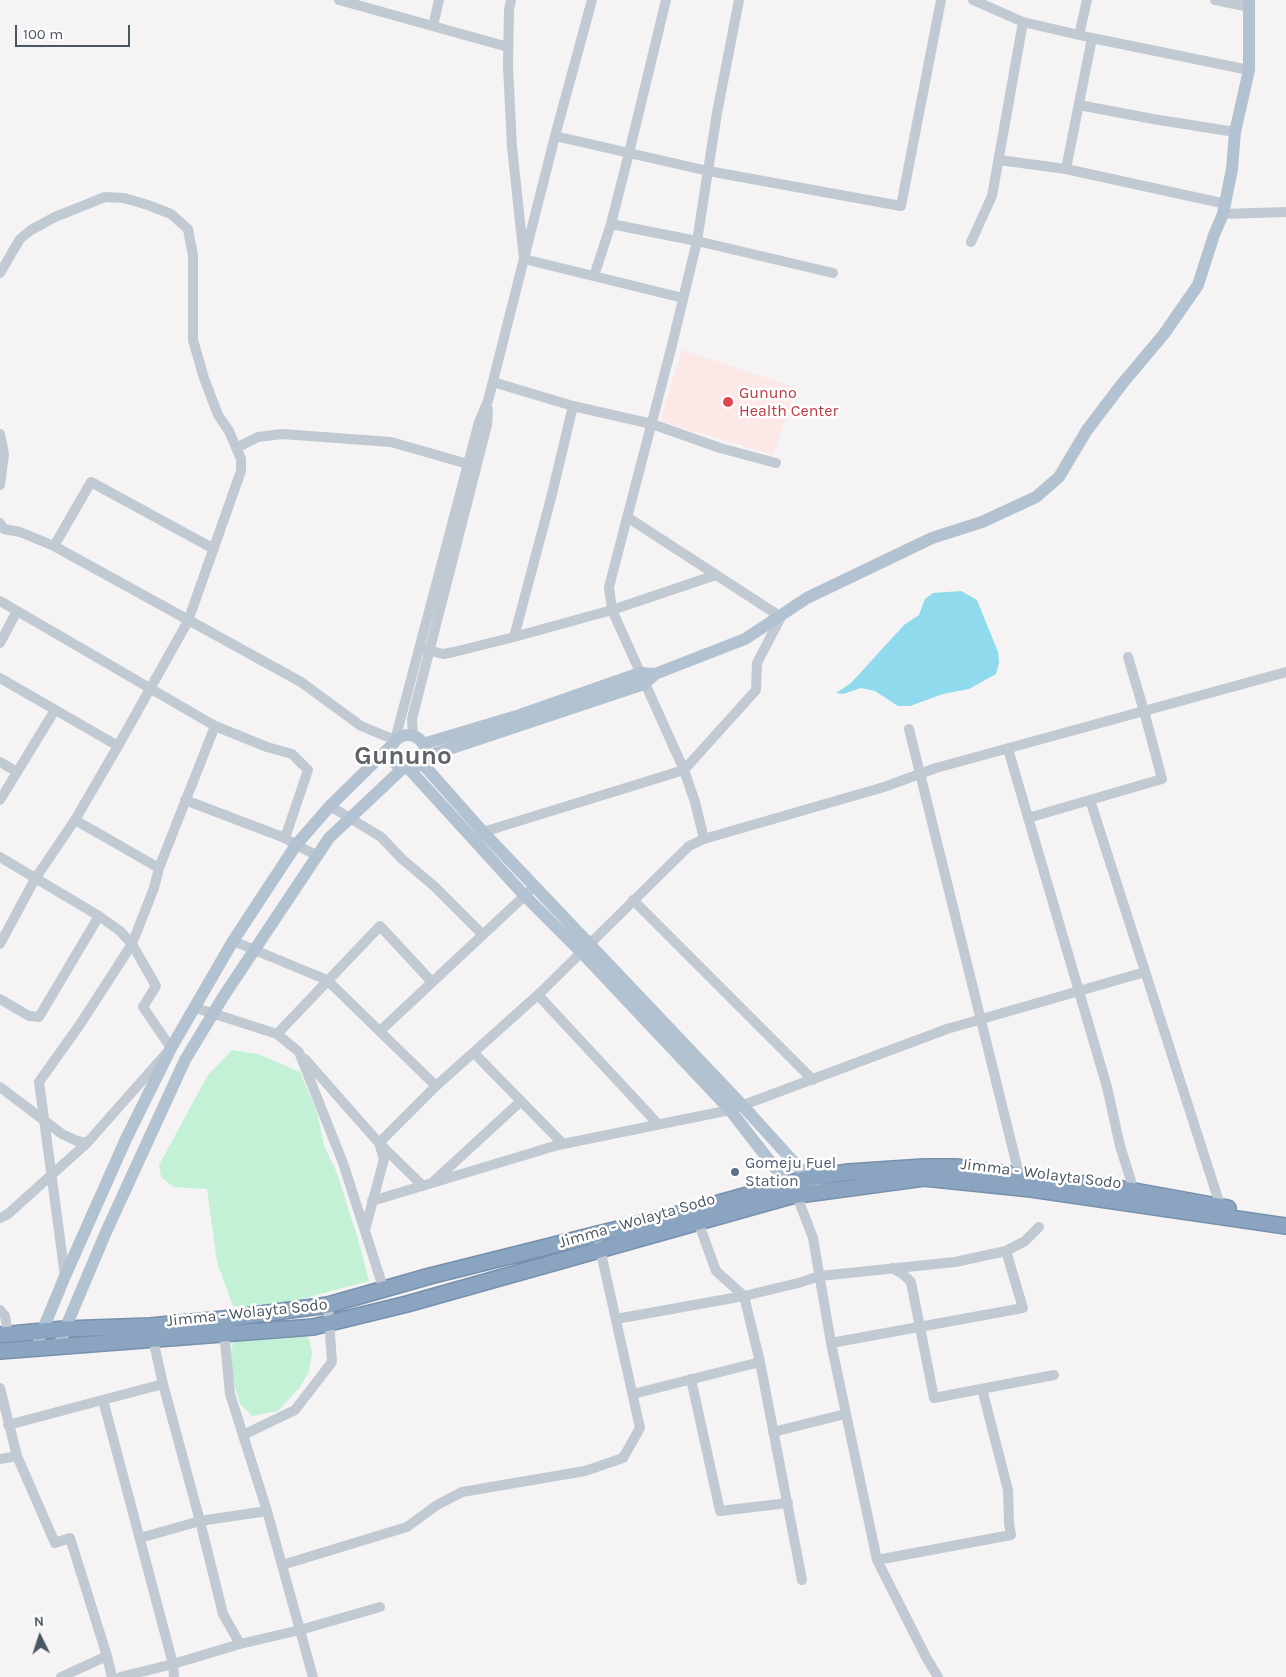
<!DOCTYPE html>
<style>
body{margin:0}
#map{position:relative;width:1286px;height:1677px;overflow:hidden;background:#f5f3f3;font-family:Karla,sans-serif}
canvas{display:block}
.north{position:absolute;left:15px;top:1612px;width:50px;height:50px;-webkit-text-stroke:4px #fff;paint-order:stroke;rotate:356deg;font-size:14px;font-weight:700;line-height:20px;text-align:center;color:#4a5661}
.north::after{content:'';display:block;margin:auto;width:18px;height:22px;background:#4a5661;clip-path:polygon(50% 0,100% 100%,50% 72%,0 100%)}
.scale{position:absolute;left:15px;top:25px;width:115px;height:22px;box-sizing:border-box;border:2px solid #4a5661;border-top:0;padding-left:6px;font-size:15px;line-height:18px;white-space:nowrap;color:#4a5661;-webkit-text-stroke:4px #fff;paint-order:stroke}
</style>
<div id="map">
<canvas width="1286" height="1677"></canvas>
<div class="north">N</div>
<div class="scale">100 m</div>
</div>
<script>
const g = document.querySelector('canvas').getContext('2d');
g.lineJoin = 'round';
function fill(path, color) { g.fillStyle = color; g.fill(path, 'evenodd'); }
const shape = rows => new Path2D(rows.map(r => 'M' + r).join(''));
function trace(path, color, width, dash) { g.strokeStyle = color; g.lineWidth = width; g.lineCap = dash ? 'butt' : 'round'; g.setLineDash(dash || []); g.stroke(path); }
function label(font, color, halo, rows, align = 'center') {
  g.font = font + ' Karla,sans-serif'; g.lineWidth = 5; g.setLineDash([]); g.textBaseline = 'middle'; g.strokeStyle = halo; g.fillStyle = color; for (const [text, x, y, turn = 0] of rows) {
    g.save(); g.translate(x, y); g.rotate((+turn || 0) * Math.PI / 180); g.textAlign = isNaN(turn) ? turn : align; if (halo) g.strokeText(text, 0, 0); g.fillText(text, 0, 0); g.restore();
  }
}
fill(shape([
 [682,350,796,388,773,455,663,422,661,417]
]), '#fce8e6');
fill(shape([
 [232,1050,258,1054,300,1072,317,1112,324,1146,337,1173,358,1239,369,1281,268,1308,233,1306,217,1262,207,1189,173,1187,161,1177,159,1165,208,1075],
 [299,1333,309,1339,312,1352,309,1372,299,1388,278,1411,252,1416,240,1404,233,1380,230,1358,233,1343,247,1336]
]), '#c3f1d5');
fill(shape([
 [961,591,977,600,998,652,999,663,996,674,969,689,943,694,910,706,898,706,875,691,861,688,843,694,836,693,851,683,904,625,919,615,925,599,933,593]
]), '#90daee');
const highway = shape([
 [0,1335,65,1329,150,1326,223,1319,328,1305,430,1276,694,1210,808,1178,849,1172,923,1167,956,1167,1129,1190,1228,1208],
 [0,1351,313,1327,407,1304,791,1196,924,1178,1031,1189,1286,1226]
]);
trace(highway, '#7690ad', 18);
trace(shape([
 [339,0,508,47],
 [511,0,509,10,508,66,512,147,524,259,683,298],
 [973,0,1023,22,1092,38,1249,70],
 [1215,0,1250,7],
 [433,26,439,0],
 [1079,35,1087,0],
 [1079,105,1153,119,1235,132],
 [555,136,708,171,901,206,941,0],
 [999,160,1066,169,1226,204],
 [1066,169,1092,38],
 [1223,214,1286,212],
 [611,224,697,241,833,273],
 [971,242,992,196,1023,22],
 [0,273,20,239,31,230,55,217,105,197,124,198,148,205,171,214,188,229,190,240,193,255,193,340,204,378,218,415,229,431,241,459,241,471,188,621,118,746,75,820,35,879,0,944],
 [594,276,611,224,629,153,666,0],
 [493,382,573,406,652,424,720,448,776,463],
 [0,434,4,454,0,485],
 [238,447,258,437,282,434,391,442,468,464],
 [0,523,4,529,20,532,54,546,301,682,361,726,395,740,479,422,488,401,555,136,592,0],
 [54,546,91,482,214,549],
 [0,601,215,726,267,747,292,754,308,770,285,838],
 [514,637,551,498,573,406],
 [0,643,17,611],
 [424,649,443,654,454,652,514,637,612,610,716,575],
 [0,678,118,746],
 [909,729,1019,1174],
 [413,735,412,719,487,425,488,409],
 [1008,749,1107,1087,1120,1146,1131,1181,1129,1190],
 [0,762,17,772],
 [0,800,55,710],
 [185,800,285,838,296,845,318,856],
 [1090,800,1222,1211],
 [330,806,381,837,402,859,434,886,483,935],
 [1028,818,1162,779,1144,711,1128,657],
 [75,820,159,868],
 [483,832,684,770,756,690,757,663,781,617,627,517],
 [704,839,695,802,684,770,612,610,609,587,672,345,697,241,717,113,739,0],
 [0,857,99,916,120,931,132,944,156,986,143,1007,171,1048,87,1143,8,1214,0,1218],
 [633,900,813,1080],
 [233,941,327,980,436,1086],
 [538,995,658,1124],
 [0,999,29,1016,39,1017,99,916],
 [196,1008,277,1034,299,1052,343,1163,384,1290],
 [380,1031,534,887],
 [277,1034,380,926,432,982],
 [474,1053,563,1144],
 [305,1059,379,1143,384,1159,365,1230],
 [0,1087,62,1134,77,1141,87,1143],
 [433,1182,521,1101],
 [423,1186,379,1143,436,1086,541,992,689,846,704,839,884,787,936,768,1286,672],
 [797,1196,813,1238,831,1343,877,1560,926,1657,938,1677],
 [372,1201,558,1145,730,1110,947,1029,1145,972],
 [696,1216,716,1271,744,1296,760,1362,802,1580],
 [892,1268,903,1274,911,1282,934,1398,1054,1375],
 [65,1276,39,1082,81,1023,132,944,154,888,159,868,215,726],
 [0,1310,5,1316,8,1333],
 [616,1319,744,1296,798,1283,820,1276,955,1262,1006,1251,1025,1241,1039,1227],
 [224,1330,230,1394,267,1511,313,1677],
 [152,1335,163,1384,200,1521,223,1614,240,1644],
 [831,1343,1023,1308,1006,1251],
 [691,1379,720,1511,788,1503],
 [0,1388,17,1456,55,1543,70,1538,107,1656,112,1677],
 [633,1394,760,1362],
 [103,1400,173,1664,174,1677],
 [8,1425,163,1384],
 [773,1432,845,1414],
 [243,1435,295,1410,332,1362,328,1305],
 [0,1459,17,1456],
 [140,1538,200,1521,267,1511],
 [877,1560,1011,1535,1009,1523,1008,1490,982,1389],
 [282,1565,407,1527,437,1505,462,1492,585,1471,623,1458,640,1428,599,1244],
 [61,1677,107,1656],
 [120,1677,173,1664,240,1644,300,1630,380,1607]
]), '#c1cad2', 10);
trace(shape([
 '391 752a17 17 0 1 1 34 0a17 17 0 1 1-34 0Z',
 [423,744,520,715,640,673,655,674],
 [425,757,644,684,655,674,745,639,807,598,932,538,982,522,1036,497,1059,477,1087,430,1122,384,1164,334,1198,285,1214,235,1223,214,1232,169,1235,132,1249,70,1249,0],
 [422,763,483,832,742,1105,821,1192],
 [410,770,525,896,582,953,730,1110,793,1191],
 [39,1339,65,1276,126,1139,171,1048,233,941,296,845,330,806,391,746],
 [59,1347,65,1329,106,1232,185,1060,223,997,329,838,402,769]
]), '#b3c2d1', 12);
trace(highway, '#8ba5c1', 15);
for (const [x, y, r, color] of [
 [728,402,6,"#e0444e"],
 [735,1172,5,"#5c6f8a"]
]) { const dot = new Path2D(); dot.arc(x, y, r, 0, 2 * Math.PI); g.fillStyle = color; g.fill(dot); trace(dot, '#fff', 2); }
label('16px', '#be3a42', '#fff', [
 ["Gununo",739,393],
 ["Health Center",739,411]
], 'left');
label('16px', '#4e5e75', '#fff', [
 ["Gomeju Fuel",745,1163],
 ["Station",745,1181]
], 'left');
label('16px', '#4a5661', '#fff', [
 ["Jimma - Wolayta Sodo",1041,1174,7],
 ["Jimma - Wolayta Sodo",637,1221,-16],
 ["Jimma - Wolayta Sodo",247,1313,-6]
]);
label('bold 26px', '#5f6368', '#fff', [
 ["Gununo",403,757]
]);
</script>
